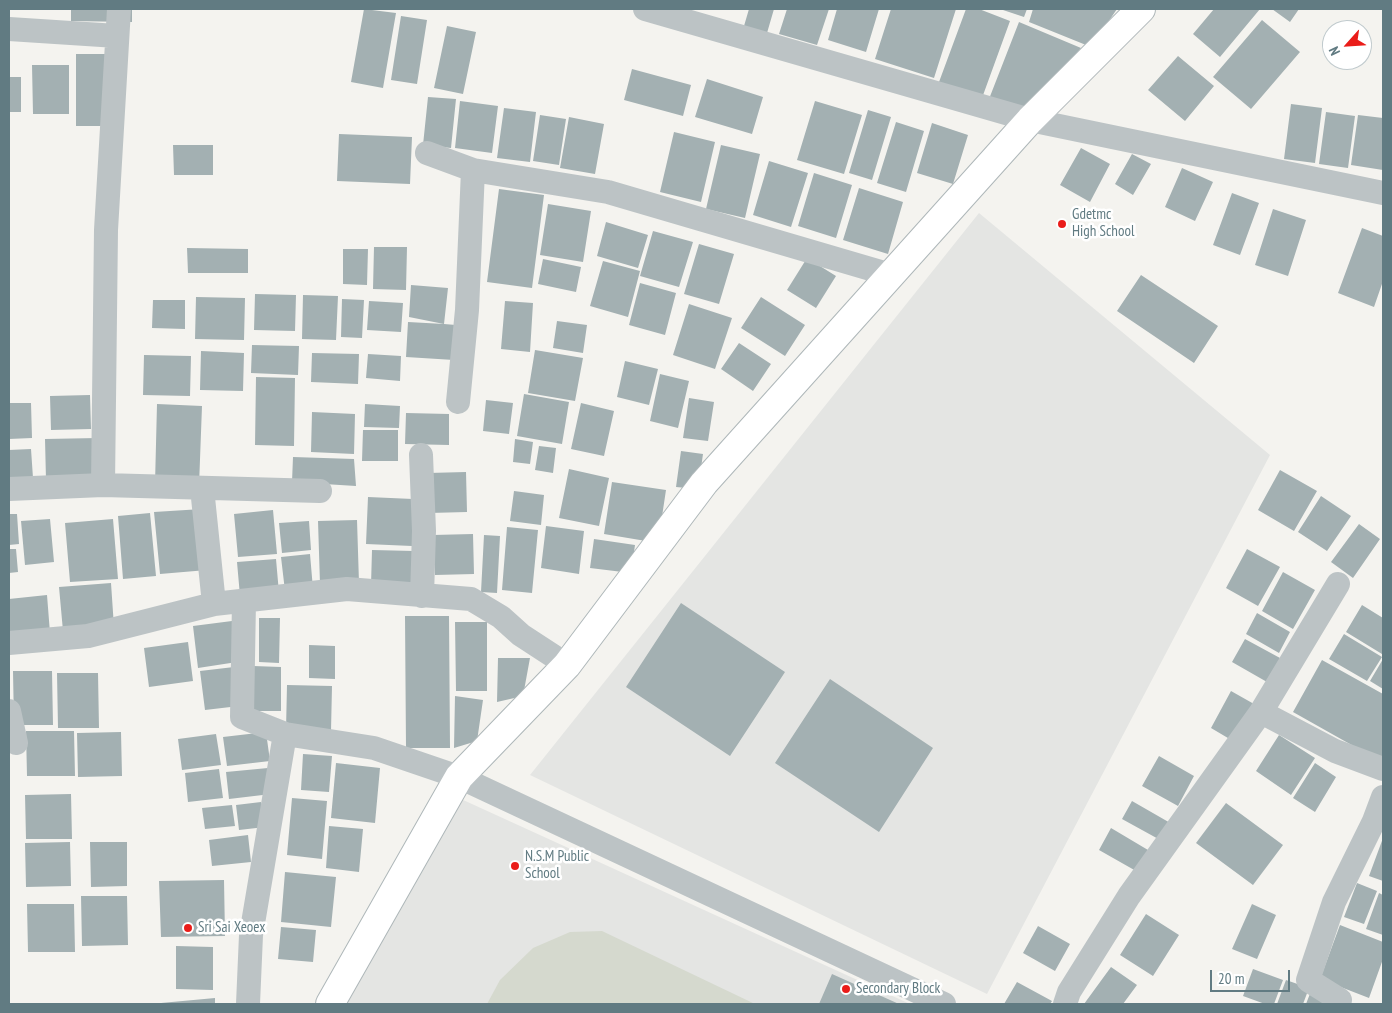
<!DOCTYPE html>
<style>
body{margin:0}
#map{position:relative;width:1392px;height:1013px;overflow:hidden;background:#f4f3ef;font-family:"PT Sans Narrow",sans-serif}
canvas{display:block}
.frame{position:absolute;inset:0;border:10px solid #617b82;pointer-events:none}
.north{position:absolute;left:1322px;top:20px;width:50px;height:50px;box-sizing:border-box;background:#fff;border:1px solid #c0cacd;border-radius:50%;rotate:244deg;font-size:14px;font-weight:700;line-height:20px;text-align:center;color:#617b82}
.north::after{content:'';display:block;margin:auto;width:18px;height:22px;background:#ea1c19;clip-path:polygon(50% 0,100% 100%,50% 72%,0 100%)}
.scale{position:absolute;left:1210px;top:970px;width:80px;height:22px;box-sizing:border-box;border:2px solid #617b82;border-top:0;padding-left:6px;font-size:15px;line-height:18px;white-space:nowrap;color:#617b82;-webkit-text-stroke:4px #fff;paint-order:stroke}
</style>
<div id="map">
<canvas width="1392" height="1013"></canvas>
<div class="frame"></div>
<div class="north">N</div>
<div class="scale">20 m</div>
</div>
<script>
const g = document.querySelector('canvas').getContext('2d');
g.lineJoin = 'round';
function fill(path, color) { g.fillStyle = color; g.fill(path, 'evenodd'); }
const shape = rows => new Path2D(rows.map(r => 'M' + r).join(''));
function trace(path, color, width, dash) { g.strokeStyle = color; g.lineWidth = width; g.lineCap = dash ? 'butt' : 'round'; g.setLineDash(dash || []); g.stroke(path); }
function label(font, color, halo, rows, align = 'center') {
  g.font = font + ' "PT Sans Narrow",sans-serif'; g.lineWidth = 5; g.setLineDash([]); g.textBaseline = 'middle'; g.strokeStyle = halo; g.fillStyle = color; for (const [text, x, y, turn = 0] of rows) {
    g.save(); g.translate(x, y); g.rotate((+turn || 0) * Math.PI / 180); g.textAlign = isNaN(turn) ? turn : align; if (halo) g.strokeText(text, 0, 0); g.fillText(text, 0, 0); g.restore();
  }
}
fill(shape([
 [979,213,1270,455,987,994,530,775],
 [461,799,910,1004,340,1004]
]), '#e4e5e3');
fill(shape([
 [602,931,755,1004,487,1004,500,980,533,948,570,932]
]), '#d5d9ce');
fill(shape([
 [71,9,132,9,132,22,71,21],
 [364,9,396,13,383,88,351,82],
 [749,9,774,9,767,33,744,26],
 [787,9,829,9,817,45,779,34],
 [837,9,879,9,866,52,828,40],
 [891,9,956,9,934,78,875,59],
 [966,9,979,9,1010,21,982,98,939,82],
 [1000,9,1027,9,1024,17],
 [1033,9,1117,9,1091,47,1029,22],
 [1214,9,1260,9,1220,57,1193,34],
 [1272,9,1299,9,1290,22],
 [401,16,427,20,417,84,391,80],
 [1262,20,1300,52,1251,109,1213,77],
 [1019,22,1081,48,1031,110,989,99],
 [447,26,476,32,463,94,434,88],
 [76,54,124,54,124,126,76,126],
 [1178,56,1214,86,1185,121,1148,90],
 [32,65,69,65,69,114,33,114],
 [632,69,691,85,683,116,624,100],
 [9,77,21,77,21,112,9,112],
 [707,79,763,97,752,134,695,117],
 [428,97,456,99,451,148,423,145],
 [460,101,498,106,492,153,455,148],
 [815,101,862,115,844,174,797,160],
 [1291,104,1322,108,1315,163,1284,159],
 [504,108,536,112,530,162,497,158],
 [868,110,891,117,872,180,849,173],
 [1326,112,1355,116,1348,168,1319,164],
 [540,115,566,119,559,165,533,161],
 [1358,115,1383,118,1383,170,1351,165],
 [569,117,604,124,595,174,560,168],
 [896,122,924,131,906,192,877,183],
 [932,123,968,135,953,184,917,173],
 [674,132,715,142,701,202,660,192],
 [339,134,412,137,410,184,337,181],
 [173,145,213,145,213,175,174,175],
 [721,145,760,154,745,218,706,209],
 [1081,148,1110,164,1090,202,1060,185],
 [1132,154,1151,164,1133,195,1115,184],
 [769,161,808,173,791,227,753,215],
 [1182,168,1213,182,1195,221,1165,207],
 [814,173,852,185,836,238,798,226],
 [859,188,903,202,888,254,843,240],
 [499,189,544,195,532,288,487,282],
 [1232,193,1259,203,1240,255,1213,245],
 [548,204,591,211,583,262,540,255],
 [1273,209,1306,220,1288,276,1255,265],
 [606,222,648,235,638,268,597,256],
 [1362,228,1383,236,1383,281,1374,307,1338,293],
 [653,231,693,242,679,287,640,276],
 [699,244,734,254,719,304,684,294],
 [374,247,407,247,406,290,373,289],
 [187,248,248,249,248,273,188,273],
 [343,249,368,249,367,285,343,284],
 [807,258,836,276,816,308,787,290],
 [543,259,581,267,576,292,538,284],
 [603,261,640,271,628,317,590,306],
 [1141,275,1218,326,1194,363,1117,311],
 [640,283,676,293,665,335,629,325],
 [411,285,448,288,444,324,456,325,454,360,406,357,408,322,444,324,409,317],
 [255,294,296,295,295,331,254,330],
 [303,295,338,296,336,340,302,339],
 [196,297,245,298,244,340,195,339],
 [761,297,805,325,785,356,741,328],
 [342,299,364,300,362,338,341,337],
 [153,300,185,300,185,329,152,328],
 [369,301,403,303,401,332,367,330],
 [505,301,533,303,530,352,501,349],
 [689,304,732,318,715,369,673,355],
 [557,321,587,325,583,353,553,348],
 [739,343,771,364,753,391,721,369],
 [252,345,299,346,298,375,251,373],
 [535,350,583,358,575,401,528,393],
 [201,351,244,353,243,391,200,390],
 [312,353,359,354,358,384,311,382],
 [368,354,401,356,400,381,366,378],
 [144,355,191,356,190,396,143,395],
 [625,361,658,369,649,405,617,397],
 [660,374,689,381,678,428,650,421],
 [256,377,295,378,294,446,255,445],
 [524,394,569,402,562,444,517,436],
 [90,395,91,429,51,430,50,396],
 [689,398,714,402,708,441,683,438],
 [486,400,513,403,509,434,483,431],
 [9,403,31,403,32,438,9,439],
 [581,403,614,411,604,456,571,449],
 [157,404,202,406,199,486,155,484],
 [365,404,400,406,399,428,364,427],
 [312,412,355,414,354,454,311,452],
 [406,413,449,414,449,445,405,444],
 [363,430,398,430,398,461,362,461],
 [98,438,99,478,46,480,45,439],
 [515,439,533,442,530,464,513,462],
 [539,446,556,448,553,473,535,470],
 [31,449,33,478,9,479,9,450],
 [681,451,703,454,698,489,676,487],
 [293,457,354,459,356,486,292,482],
 [569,469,609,478,599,526,559,518],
 [1280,470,1317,491,1294,531,1258,510],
 [466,472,467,512,429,513,428,473],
 [612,482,666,490,658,543,604,534],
 [514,491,544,495,541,525,510,521],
 [1321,496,1351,516,1327,551,1298,532],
 [368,497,413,499,412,546,366,544],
 [202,509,207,570,160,574,154,512],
 [273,510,277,554,238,557,234,514],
 [150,513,156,576,123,579,118,516],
 [9,514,17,514,19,544,9,545],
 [50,519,54,562,25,565,21,521],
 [113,519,118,579,70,582,65,523],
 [357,520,359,583,320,584,318,521],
 [309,521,311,550,282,553,279,523],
 [1359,524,1380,539,1353,578,1331,562],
 [546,526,584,531,579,574,541,568],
 [507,527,538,530,532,593,502,590],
 [473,534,474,574,435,575,433,535],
 [484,535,500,536,497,593,481,592],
 [594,539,635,545,631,573,590,568],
 [9,549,16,549,18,572,9,573],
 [1247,549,1280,567,1258,606,1226,588],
 [372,550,414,551,413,586,371,585],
 [310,554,313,589,285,591,281,557],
 [276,559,279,593,240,596,237,562],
 [1283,572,1315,590,1293,629,1262,611],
 [111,583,114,627,63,631,59,587],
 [47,595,50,633,9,637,9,599],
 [681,603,785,672,730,756,626,687],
 [1362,605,1383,618,1382,654,1346,632],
 [1257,613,1290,632,1279,653,1246,634],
 [405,616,449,616,450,748,406,748],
 [259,618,280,618,279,663,259,662],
 [232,621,237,662,198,668,193,626],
 [455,622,487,622,487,691,456,691],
 [1344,634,1382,657,1367,681,1329,659],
 [1245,639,1280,658,1267,682,1232,662],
 [188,642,193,681,149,687,144,648],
 [309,645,335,646,335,679,309,678],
 [498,658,530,658,523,696,497,702],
 [1383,659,1383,689,1370,681],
 [1322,660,1383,694,1383,755,1380,761,1293,712],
 [253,666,281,667,281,711,253,711],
 [234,667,239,706,205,710,200,671],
 [13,671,52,671,53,725,14,725],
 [57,673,98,673,99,728,58,728],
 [830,679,933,748,879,832,775,763],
 [287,685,332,686,331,731,286,730],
 [1231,691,1254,704,1233,741,1211,728],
 [455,696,483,700,477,741,454,748],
 [26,731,74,731,75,776,27,776],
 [121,732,122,776,78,777,77,733],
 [266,732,270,761,227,766,223,737],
 [216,734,221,765,182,770,178,739],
 [1279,735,1315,758,1291,795,1256,771],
 [303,754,332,756,329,792,301,790],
 [1159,756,1194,776,1178,806,1142,786],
 [336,763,380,768,375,823,331,818],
 [1315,763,1336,777,1315,812,1293,798],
 [268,768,271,794,229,799,226,772],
 [219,769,223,798,188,802,185,773],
 [71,794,72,839,26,839,25,795],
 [292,798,327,801,322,859,287,855],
 [1132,801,1172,824,1162,841,1122,819],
 [261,802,265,827,239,830,236,805],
 [1226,803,1283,845,1253,885,1196,843],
 [232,805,235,826,205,829,202,808],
 [329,826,363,829,359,872,326,868],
 [1111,828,1148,850,1136,871,1099,850],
 [248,835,251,862,212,866,209,840],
 [1383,838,1383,881,1369,876],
 [70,842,71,886,26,887,25,843],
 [90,842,127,842,127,886,91,887],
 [285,872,336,877,331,927,281,922],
 [224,880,225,936,161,937,159,881],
 [1357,883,1377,891,1364,924,1344,917],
 [1379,893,1383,895,1383,935,1366,929],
 [81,896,127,896,128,945,82,946],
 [27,904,74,904,75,952,28,952],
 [1252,904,1276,915,1257,959,1232,949],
 [1146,914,1179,935,1153,976,1120,955],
 [1340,925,1383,942,1383,959,1369,998,1320,979],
 [1038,926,1070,944,1055,971,1023,953],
 [281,927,316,930,313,962,278,959],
 [176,946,213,947,213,990,176,989],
 [1111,967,1137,985,1123,1004,1084,1004],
 [1253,969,1283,980,1274,1004,1265,1004,1243,996],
 [832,974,899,1004,819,1004],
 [1286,980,1309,988,1303,1004,1277,1004],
 [1017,982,1052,1001,1050,1004,1004,1004],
 [1311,991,1332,1004,1306,1004],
 [215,998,215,1004,161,1004,161,1003]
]), '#a3b0b2');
const secondary = shape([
 [330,1004,459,777,567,665,704,483,1030,120,1141,9]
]);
trace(secondary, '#aeb7b9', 30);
trace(shape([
 [645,9,1030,120,1383,193],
 [9,29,117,36],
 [427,153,473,170,608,192,891,275],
 [458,402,467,310,473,170],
 [421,455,424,531,422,596],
 [103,485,106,230,119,9],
 [202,488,214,604],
 [9,489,103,485,320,491],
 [244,601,242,717,285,734,374,748,459,777,944,1004],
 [9,643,88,636,214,604,347,589,471,599,501,617,521,635,567,665],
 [9,711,16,743],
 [1261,712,1335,751,1383,769],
 [248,1004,251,935,285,734],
 [1065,1004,1069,992,1129,896,1261,712,1338,584],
 [1338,1004,1340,1000,1308,980,1334,902,1374,821,1383,797]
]), '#bcc3c5', 24);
trace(secondary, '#fff', 28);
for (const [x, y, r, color] of [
 [1062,224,5,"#ea1c19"],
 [515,866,5,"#ea1c19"],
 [188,928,5,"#ea1c19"],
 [846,989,5,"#ea1c19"]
]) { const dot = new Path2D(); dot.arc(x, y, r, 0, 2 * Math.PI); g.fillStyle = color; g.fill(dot); trace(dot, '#fff', 2); }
label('15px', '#617b82', '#fff', [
 ["Gdetmc",1072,215],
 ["High School",1072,232],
 ["N.S.M Public",525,857],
 ["School",525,874],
 ["Sri Sai Xeoex",198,928],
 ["Secondary Block",856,989]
], 'left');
</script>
